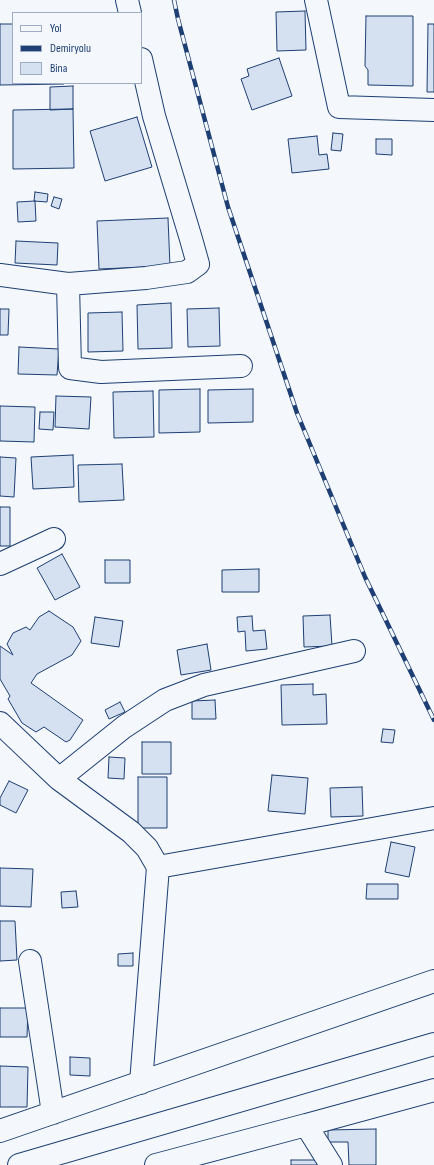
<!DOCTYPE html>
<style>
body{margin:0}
#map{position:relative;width:434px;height:1165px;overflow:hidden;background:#f4f7fb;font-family:"Sofia Sans Condensed",sans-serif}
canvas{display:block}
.legend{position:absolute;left:12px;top:12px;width:130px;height:72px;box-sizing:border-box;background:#f4f7fb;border:1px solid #9eadc5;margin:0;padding:5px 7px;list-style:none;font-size:12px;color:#1d3f73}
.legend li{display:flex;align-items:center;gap:8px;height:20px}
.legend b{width:20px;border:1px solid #9eadc5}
</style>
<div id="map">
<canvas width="434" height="1165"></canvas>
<ul class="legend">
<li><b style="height:5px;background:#f4f7fb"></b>Yol</li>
<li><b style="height:5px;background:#1d3f73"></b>Demiryolu</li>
<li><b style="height:11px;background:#d5e0f0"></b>Bina</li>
</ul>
</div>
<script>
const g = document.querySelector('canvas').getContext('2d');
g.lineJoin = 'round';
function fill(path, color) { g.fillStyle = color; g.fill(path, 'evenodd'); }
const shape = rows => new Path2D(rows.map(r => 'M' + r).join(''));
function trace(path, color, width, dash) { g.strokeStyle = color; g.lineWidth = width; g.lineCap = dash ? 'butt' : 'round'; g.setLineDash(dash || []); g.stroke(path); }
const building = shape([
 [305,11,306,50,277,51,276,12,305,11],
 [366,16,413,16,413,86,368,85,368,70,365,66,366,16],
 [0,24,13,24,13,83,64,83,64,84,0,85,0,24],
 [428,24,434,24,434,92,427,92,428,24],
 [279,58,292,96,252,110,241,79,249,76,247,69,279,58],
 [73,86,73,109,50,110,50,87,73,86],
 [73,109,74,168,13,169,13,110,73,109],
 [137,117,152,167,105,181,90,131,137,117],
 [333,133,343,134,341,151,331,150,333,133],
 [317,136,319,155,327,154,329,169,292,173,288,139,317,136],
 [376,139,392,139,392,155,376,154,376,139],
 [35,192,48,194,47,202,34,201,35,192],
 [54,197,62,199,59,209,51,206,54,197],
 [35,201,36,221,18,222,17,202,35,201],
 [168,218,170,266,99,269,97,221,168,218],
 [16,241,58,243,57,265,15,263,16,241],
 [171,303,172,348,138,349,137,305,171,303],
 [219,308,220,346,188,347,187,309,219,308],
 [0,309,9,309,8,335,0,335,0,309],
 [122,312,123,351,88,352,88,313,122,312],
 [19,347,59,349,57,375,18,374,19,347],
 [200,389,200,432,159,433,159,390,200,389],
 [253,389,253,422,208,423,208,390,253,389],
 [153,391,154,437,114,438,113,392,153,391],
 [56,396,91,397,89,429,55,427,56,396],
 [0,406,35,407,34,442,0,441,0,406],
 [40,412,54,412,53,430,39,429,40,412],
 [73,455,74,487,33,489,31,457,73,455],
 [0,457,16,458,14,497,0,496,0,457],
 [122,464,124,500,79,502,78,465,122,464],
 [0,507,10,507,10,546,0,546,0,507],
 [62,554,80,587,55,600,37,568,62,554],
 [105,560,130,560,130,583,105,583,105,560],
 [259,569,259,592,222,592,222,570,259,569],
 [49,611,73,627,81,641,72,655,37,674,31,683,83,720,70,740,66,742,44,727,36,732,22,723,8,699,10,696,0,679,0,646,13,655,7,644,13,633,26,627,30,630,39,617,49,611],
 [330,615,332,646,304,647,303,616,330,615],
 [252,616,253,631,265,630,267,649,246,651,245,631,238,632,237,617,252,616],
 [95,617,123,621,119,647,91,643,95,617],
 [207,644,211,670,181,675,177,650,207,644],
 [313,684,313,695,326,694,327,724,282,725,281,685,313,684],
 [215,700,216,719,192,719,192,701,215,700],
 [120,702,125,712,109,719,105,710,120,702],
 [383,729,395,730,393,743,381,742,383,729],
 [142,742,171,742,171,774,142,774,142,742],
 [109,757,125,758,124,779,108,778,109,757],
 [272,775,308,778,305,814,268,811,272,775],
 [138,777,167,777,167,828,138,828,138,777],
 [9,781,28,790,16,813,0,805,0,798,9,781],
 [362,787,363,816,331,817,330,788,362,787],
 [391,842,415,847,409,877,385,872,391,842],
 [0,868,33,869,31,907,0,906,0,868],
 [367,884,398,884,398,899,366,899,367,884],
 [76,891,78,907,62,908,61,892,76,891],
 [0,921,15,921,17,960,0,961,0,921],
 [133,953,133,966,118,966,118,954,133,953],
 [0,1008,28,1008,27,1037,0,1037,0,1008],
 [70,1057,90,1058,90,1076,70,1075,70,1057],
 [0,1066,28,1067,27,1107,0,1107,0,1066],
 [376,1129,376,1165,349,1165,348,1142,328,1142,328,1130,376,1129],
 [291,1160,328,1160,328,1165,291,1165,291,1160]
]);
fill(building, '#d5e0f0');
trace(building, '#1d3f73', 1);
const minor = shape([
 [127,0,130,13],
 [316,0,339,107,434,110],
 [0,275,68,284,146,278,187,272,198,264,191,239,154,116,141,59],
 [68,284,70,368,101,372,241,366],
 [0,564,54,539],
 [0,723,59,779,131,832,147,848,158,867,141,1083],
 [59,779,124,727,165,700,204,685,354,651],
 [158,867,434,818],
 [30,961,53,1113],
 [306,1125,434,1090],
 [0,1131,434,981],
 [156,1165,306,1125,331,1165]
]);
const major = shape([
 [19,1165,434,1044]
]);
trace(minor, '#1d3f73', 24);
trace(major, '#1d3f73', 24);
trace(minor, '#f4f7fb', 22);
trace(major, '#f4f7fb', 22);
const rail = shape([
 [174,0,178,19,228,207,297,413,365,577,434,720]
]);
trace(rail, '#1d3f73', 4.5);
trace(rail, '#f4f7fb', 3, [9]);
</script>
